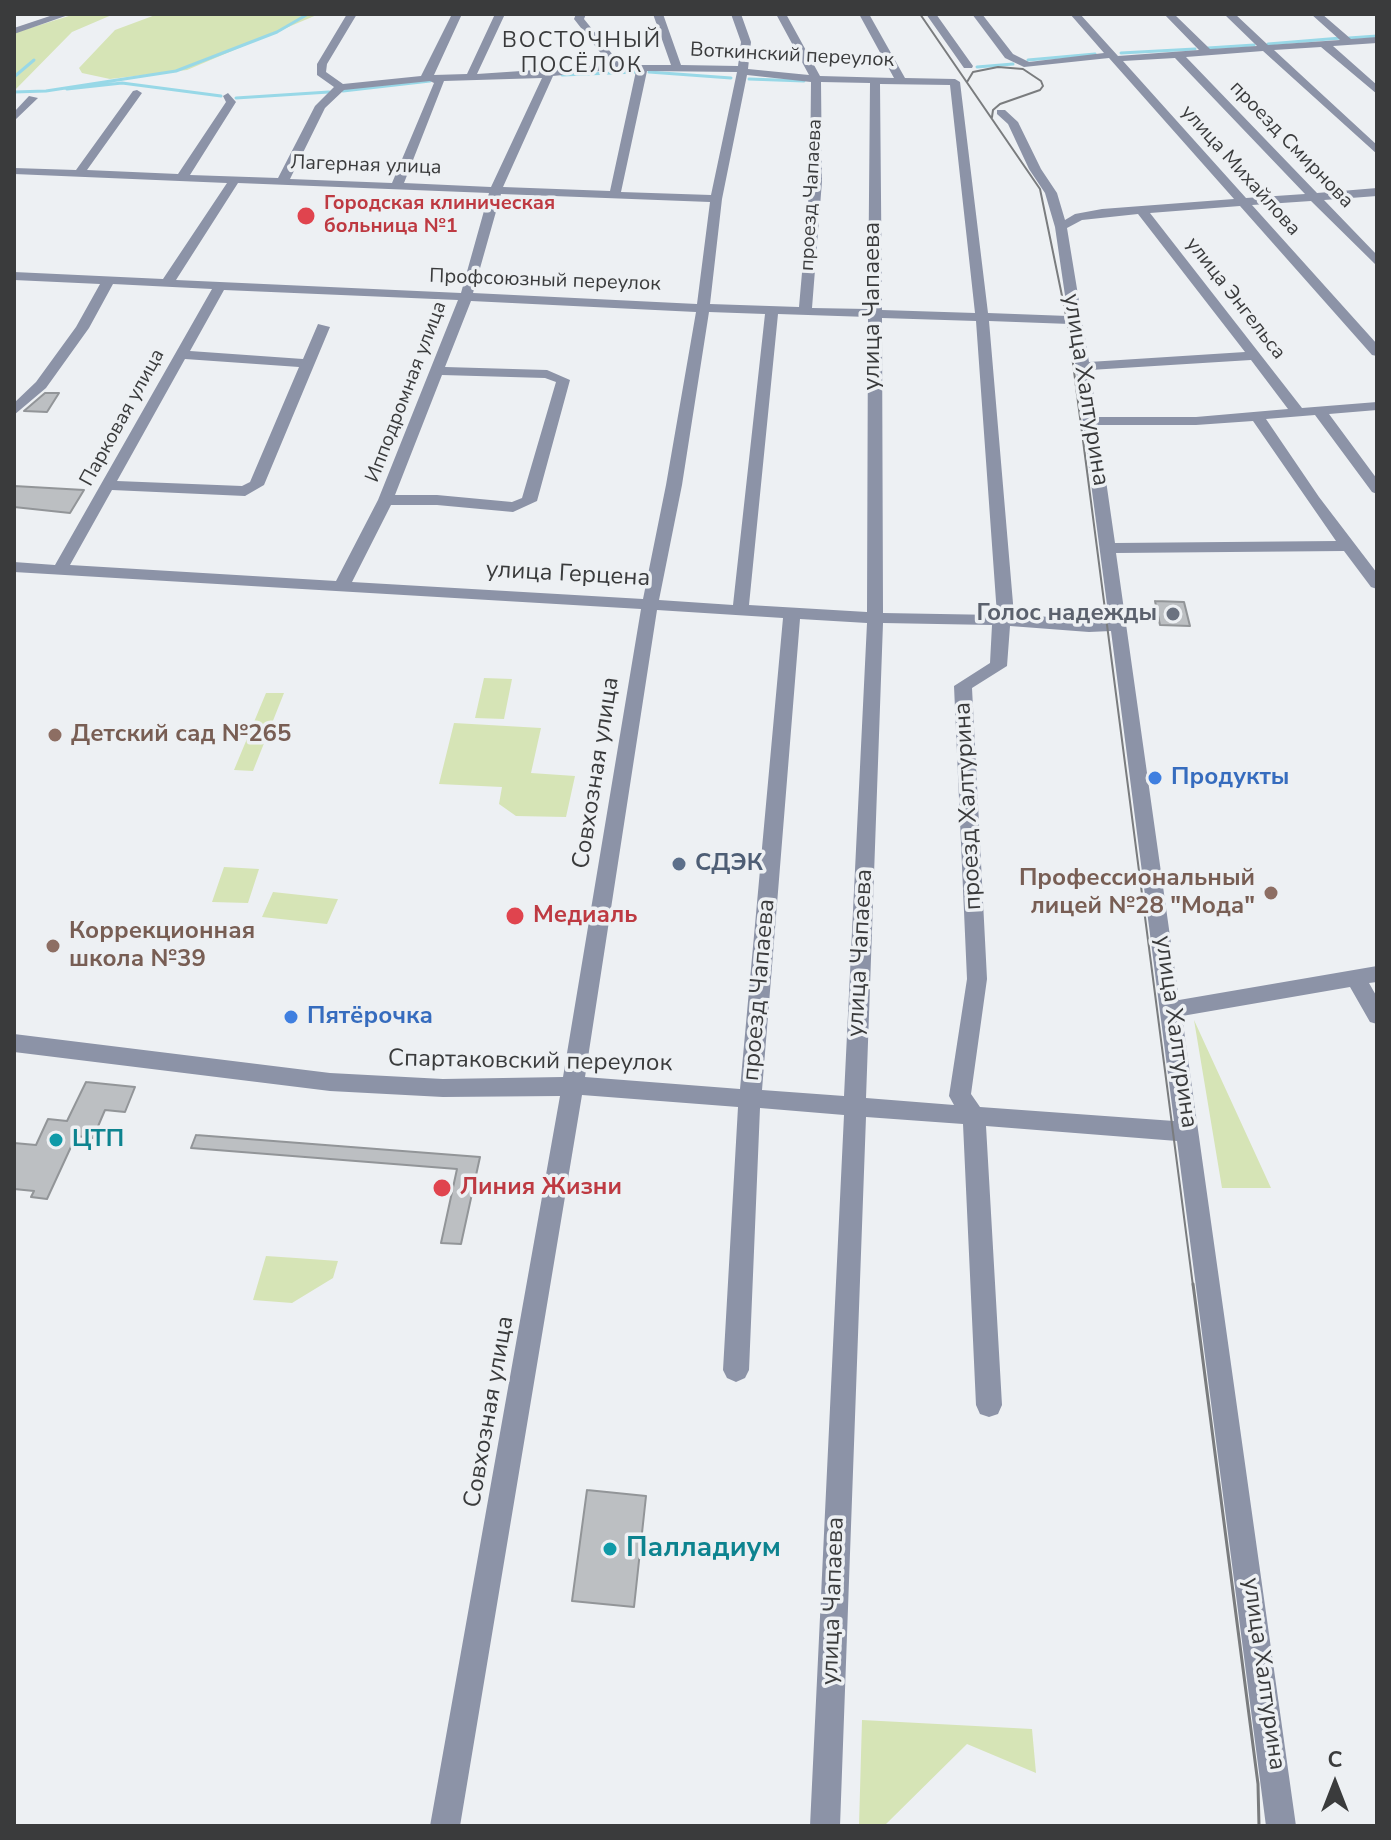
<!DOCTYPE html>
<meta charset="utf-8">
<style>
body{margin:0}
#map{position:relative;width:1391px;height:1840px;overflow:hidden;background:#edf0f3;font-family:"Nunito Sans",sans-serif}
canvas{display:block}
.frame{position:absolute;inset:0;border:16px solid #3a3b3c;pointer-events:none}
.north{position:absolute;left:1295px;top:1744px;width:80px;height:80px;-webkit-text-stroke:6px #edf0f3;paint-order:stroke;rotate:0deg;font-size:22px;font-weight:700;line-height:32px;text-align:center;color:#3a3b3c}
.north::after{content:'';display:block;margin:auto;width:28px;height:36px;background:#3a3b3c;clip-path:polygon(50% 0,100% 100%,50% 72%,0 100%)}
</style>
<div id="map">
<canvas width="1391" height="1840"></canvas>
<div class="frame"></div>
<div class="north">С</div>
</div>
<script>
const g = document.querySelector('canvas').getContext('2d');
g.lineJoin = 'round';
function fill(path, color) { g.fillStyle = color; g.fill(path, 'evenodd'); }
const shape = rows => new Path2D(rows.map(r => 'M' + r).join(''));
function trace(path, color, width, dash) { g.strokeStyle = color; g.lineWidth = width; g.lineCap = dash ? 'butt' : 'round'; g.setLineDash(dash || []); g.stroke(path); }
function label(font, color, halo, rows, align = 'center') {
  g.font = font + ' "Nunito Sans",sans-serif'; g.lineWidth = 7; g.setLineDash([]); g.textBaseline = 'middle'; g.strokeStyle = halo; g.fillStyle = color; for (const [text, x, y, turn = 0] of rows) {
    g.save(); g.translate(x, y); g.rotate((+turn || 0) * Math.PI / 180); g.textAlign = isNaN(turn) ? turn : align; if (halo) g.strokeText(text, 0, 0); g.fillText(text, 0, 0); g.restore();
  }
}
fill(shape([
 [114,14,72,32,14,91,14,33,72,15],
 [158,14,319,14,187,70,110,79,82,73,79,68,115,30],
 [484,678,512,679,504,719,475,718],
 [266,693,284,693,253,771,234,770],
 [454,723,541,728,531,773,575,776,566,817,516,816,499,804,502,787,439,784],
 [224,867,259,869,248,903,212,902],
 [273,892,337,899,338,899,327,924,262,917],
 [1194,1020,1271,1188,1222,1188],
 [266,1256,296,1258,338,1261,333,1278,292,1303,253,1300],
 [862,1720,1032,1729,1036,1773,967,1744,884,1826,859,1826]
]), '#d6e4b6');
trace(shape([
 [1349,38,1377,36],
 [1268,44,1341,38],
 [1208,48,1254,45],
 [1121,53,1195,49],
 [1028,60,1095,54],
 [977,67,1013,64],
 [649,72,731,78],
 [562,75,637,72],
 [14,77,34,60],
 [749,79,804,81],
 [67,89,122,83,221,96],
 [343,91,430,81],
 [14,92,46,91,176,71,277,32,308,14],
 [236,98,329,92]
]), '#98d8e7', 3);
const building = shape([
 [45,393,59,393,47,412,24,411,45,393],
 [14,486,84,490,70,513,14,507,14,486],
 [1155,601,1184,602,1190,626,1160,625,1155,601],
 [86,1082,135,1087,125,1112,105,1110,93,1138,76,1136,47,1199,31,1197,34,1191,14,1189,14,1143,36,1145,48,1119,67,1121,86,1082],
 [196,1135,480,1157,461,1244,441,1243,457,1169,191,1148,196,1135],
 [587,1490,646,1496,634,1607,572,1601,587,1490]
]);
fill(building, '#bcbfc2');
trace(building, '#929598', 2);
fill(shape([
 [56,14,71,14,14,34,14,28,56,14],
 [347,14,357,14,327,64,326,72,343,84,421,76,452,14,462,14,434,75,467,74,495,14,505,14,477,74,610,65,574,19,576,14,586,14,584,19,621,65,671,65,653,14,663,14,681,65,738,66,741,42,731,14,741,14,751,42,748,69,809,75,776,14,786,14,820,76,894,78,859,14,869,14,905,78,955,79,960,82,988,313,1068,316,1055,227,1045,193,1029,169,1008,124,997,114,997,110,1005,110,1018,122,1041,169,1057,193,1065,220,1075,214,1102,209,1234,199,1109,58,1024,67,1005,58,972,14,982,14,1013,54,1029,62,1104,53,1070,14,1080,14,1118,56,1199,50,1164,14,1174,14,1210,49,1257,46,1224,14,1235,14,1268,45,1340,40,1311,14,1322,14,1351,39,1377,37,1377,43,1333,46,1377,85,1377,94,1321,47,1274,50,1377,145,1377,154,1263,51,1186,57,1317,193,1377,188,1377,196,1324,200,1377,255,1377,266,1311,201,1252,205,1377,344,1377,356,1372,355,1240,206,1150,213,1302,408,1377,402,1377,410,1329,414,1377,479,1377,494,1372,492,1315,415,1266,419,1319,497,1377,573,1377,589,1371,587,1344,551,1116,553,1179,1000,1377,966,1377,982,1369,983,1377,997,1377,1024,1370,1022,1350,987,1182,1016,1296,1826,1266,1826,1177,1141,986,1126,1002,1405,998,1414,989,1417,980,1414,976,1405,963,1124,866,1117,840,1826,810,1826,844,1115,760,1108,749,1370,745,1378,736,1382,727,1378,723,1370,738,1107,582,1095,460,1826,430,1826,560,1096,443,1097,330,1091,14,1052,14,1034,330,1073,443,1079,563,1077,641,609,14,572,14,562,55,565,212,289,113,284,89,328,46,388,14,415,14,403,36,382,76,327,100,284,14,280,14,272,163,279,227,183,14,174,14,168,76,170,133,91,137,90,142,93,87,170,178,174,226,102,223,96,228,93,236,102,190,175,278,178,315,106,334,87,317,75,317,64,347,14],
 [1175,58,1305,194,1246,198,1123,61,1175,58],
 [600,71,636,71,610,191,503,187,553,76,600,71],
 [647,71,737,72,711,195,621,192,647,71],
 [747,75,811,82,810,181,799,307,710,304,722,199,747,75],
 [542,78,491,187,404,183,444,81,542,78],
 [430,81,434,83,392,183,290,179,325,108,344,90,430,81],
 [821,82,870,83,868,309,812,308,822,181,821,82],
 [880,84,950,85,975,313,882,310,880,84],
 [238,183,489,193,461,293,176,280,238,183],
 [501,194,710,202,697,304,473,293,501,194],
 [1138,214,1245,352,1089,362,1067,228,1082,220,1138,214],
 [224,290,458,300,378,500,336,581,70,565,112,490,245,496,264,485,330,327,318,324,303,359,190,351,224,290],
 [471,301,696,312,666,485,643,599,352,582,391,505,437,505,513,512,537,501,570,380,547,370,445,367,471,301],
 [709,312,765,314,733,605,659,600,682,485,709,312],
 [778,314,868,317,867,612,749,605,778,314],
 [882,318,976,321,997,615,883,613,882,318],
 [989,321,1070,324,1109,620,1014,615,989,321],
 [185,359,299,367,250,482,242,486,117,481,185,359],
 [1251,360,1288,409,1196,417,1097,417,1090,370,1251,360],
 [442,375,545,378,556,382,522,498,512,502,437,495,395,495,442,375],
 [1253,421,1336,541,1115,543,1098,425,1196,425,1253,421],
 [657,610,783,618,740,1089,585,1077,657,610],
 [800,619,867,623,844,1096,762,1090,800,619],
 [883,623,992,625,990,663,954,686,967,979,949,1096,954,1105,866,1098,883,623],
 [1010,626,1089,632,1111,631,1174,1121,980,1107,971,1094,987,979,972,688,1007,666,1010,626],
 [926,14,936,14,973,66,972,68,964,68,926,14],
 [29,96,38,98,14,121,14,112,29,96]
]), '#8c93a7');
trace(shape([
 [920,14,1040,189,1068,325,1193,1286],
 [967,82,973,72,998,67,1023,69,1041,81,1043,86,1040,90,1000,104,993,110,992,117]
]), '#7a7c7e', 2);
trace(shape([
 [1193,1284,1258,1784,1259,1826]
]), '#7a7c7e', 3);
for (const [x, y, r, color] of [
 [306,216,10,"#e0444e"],
 [1173,614,8,"#6b7280"],
 [55,735,8,"#8d6e63"],
 [1155,778,8,"#3f7fe0"],
 [679,864,8,"#5c6f8a"],
 [1271,893,8,"#8d6e63"],
 [515,916,10,"#e0444e"],
 [53,946,8,"#8d6e63"],
 [291,1017,8,"#3f7fe0"],
 [56,1140,8,"#0f9aa8"],
 [442,1188,10,"#e0444e"],
 [610,1549,8,"#0f9aa8"]
]) { const dot = new Path2D(); dot.arc(x, y, r, 0, 2 * Math.PI); g.fillStyle = color; g.fill(dot); trace(dot, '#edf0f3', 3); }
label('20px', '#3a3b3c', '#edf0f3', [
 ["Воткинский переулок",792,56,3],
 ["проезд Смирнова",1291,145,46],
 ["Лагерная улица",366,166,2],
 ["улица Михайлова",1240,171,48],
 ["проезд Чапаева",812,195,-87],
 ["Профсоюзный переулок",545,281,2],
 ["улица Энгельса",1235,299,52],
 ["Ипподромная улица",407,392,-69],
 ["Парковая улица",123,418,-61]
]);
label('bold 20px', '#be3a42', '#edf0f3', [
 ["Городская клиническая",324,204],
 ["больница №1",324,227]
], 'left');
g.letterSpacing = '2px';
label('22px', '#3a3b3c', '#edf0f3', [
 ["ВОСТОЧНЫЙ",582,42],
 ["ПОСЁЛОК",582,67]
]);
g.letterSpacing = '0px';
label('24px', '#3a3b3c', '#edf0f3', [
 ["улица Чапаева",873,306,-90],
 ["улица Халтурина",1085,390,81],
 ["улица Герцена",568,575,3],
 ["Совхозная улица",597,773,-81],
 ["проезд Халтурина",969,806,-93],
 ["улица Чапаева",861,953,-87],
 ["проезд Чапаева",760,990,-85],
 ["улица Халтурина",1175,1032,82],
 ["Спартаковский переулок",530,1062,1],
 ["Совхозная улица",490,1412,-80],
 ["улица Чапаева",834,1601,-88],
 ["улица Халтурина",1263,1674,82]
]);
label('bold 24px', '#5b616d', '#edf0f3', [
 ["Голос надежды",1157,614]
], 'right');
label('bold 24px', '#785e54', '#edf0f3', [
 ["Детский сад №265",71,735],
 ["Профессиональный",1255,879,"right"],
 ["лицей №28 \"Мода\"",1255,907,"right"],
 ["Коррекционная",69,932],
 ["школа №39",69,960]
], 'left');
label('bold 24px', '#366cbe', '#edf0f3', [
 ["Продукты",1171,778],
 ["Пятёрочка",307,1017]
], 'left');
label('bold 24px', '#4e5e75', '#edf0f3', [
 ["СДЭК",695,864]
], 'left');
label('bold 24px', '#be3a42', '#edf0f3', [
 ["Медиаль",533,916],
 ["Линия Жизни",460,1188]
], 'left');
label('bold 24px', '#0d838f', '#edf0f3', [
 ["ЦТП",72,1140]
], 'left');
label('bold 28px', '#0d838f', '#edf0f3', [
 ["Палладиум",626,1549]
], 'left');
</script>
